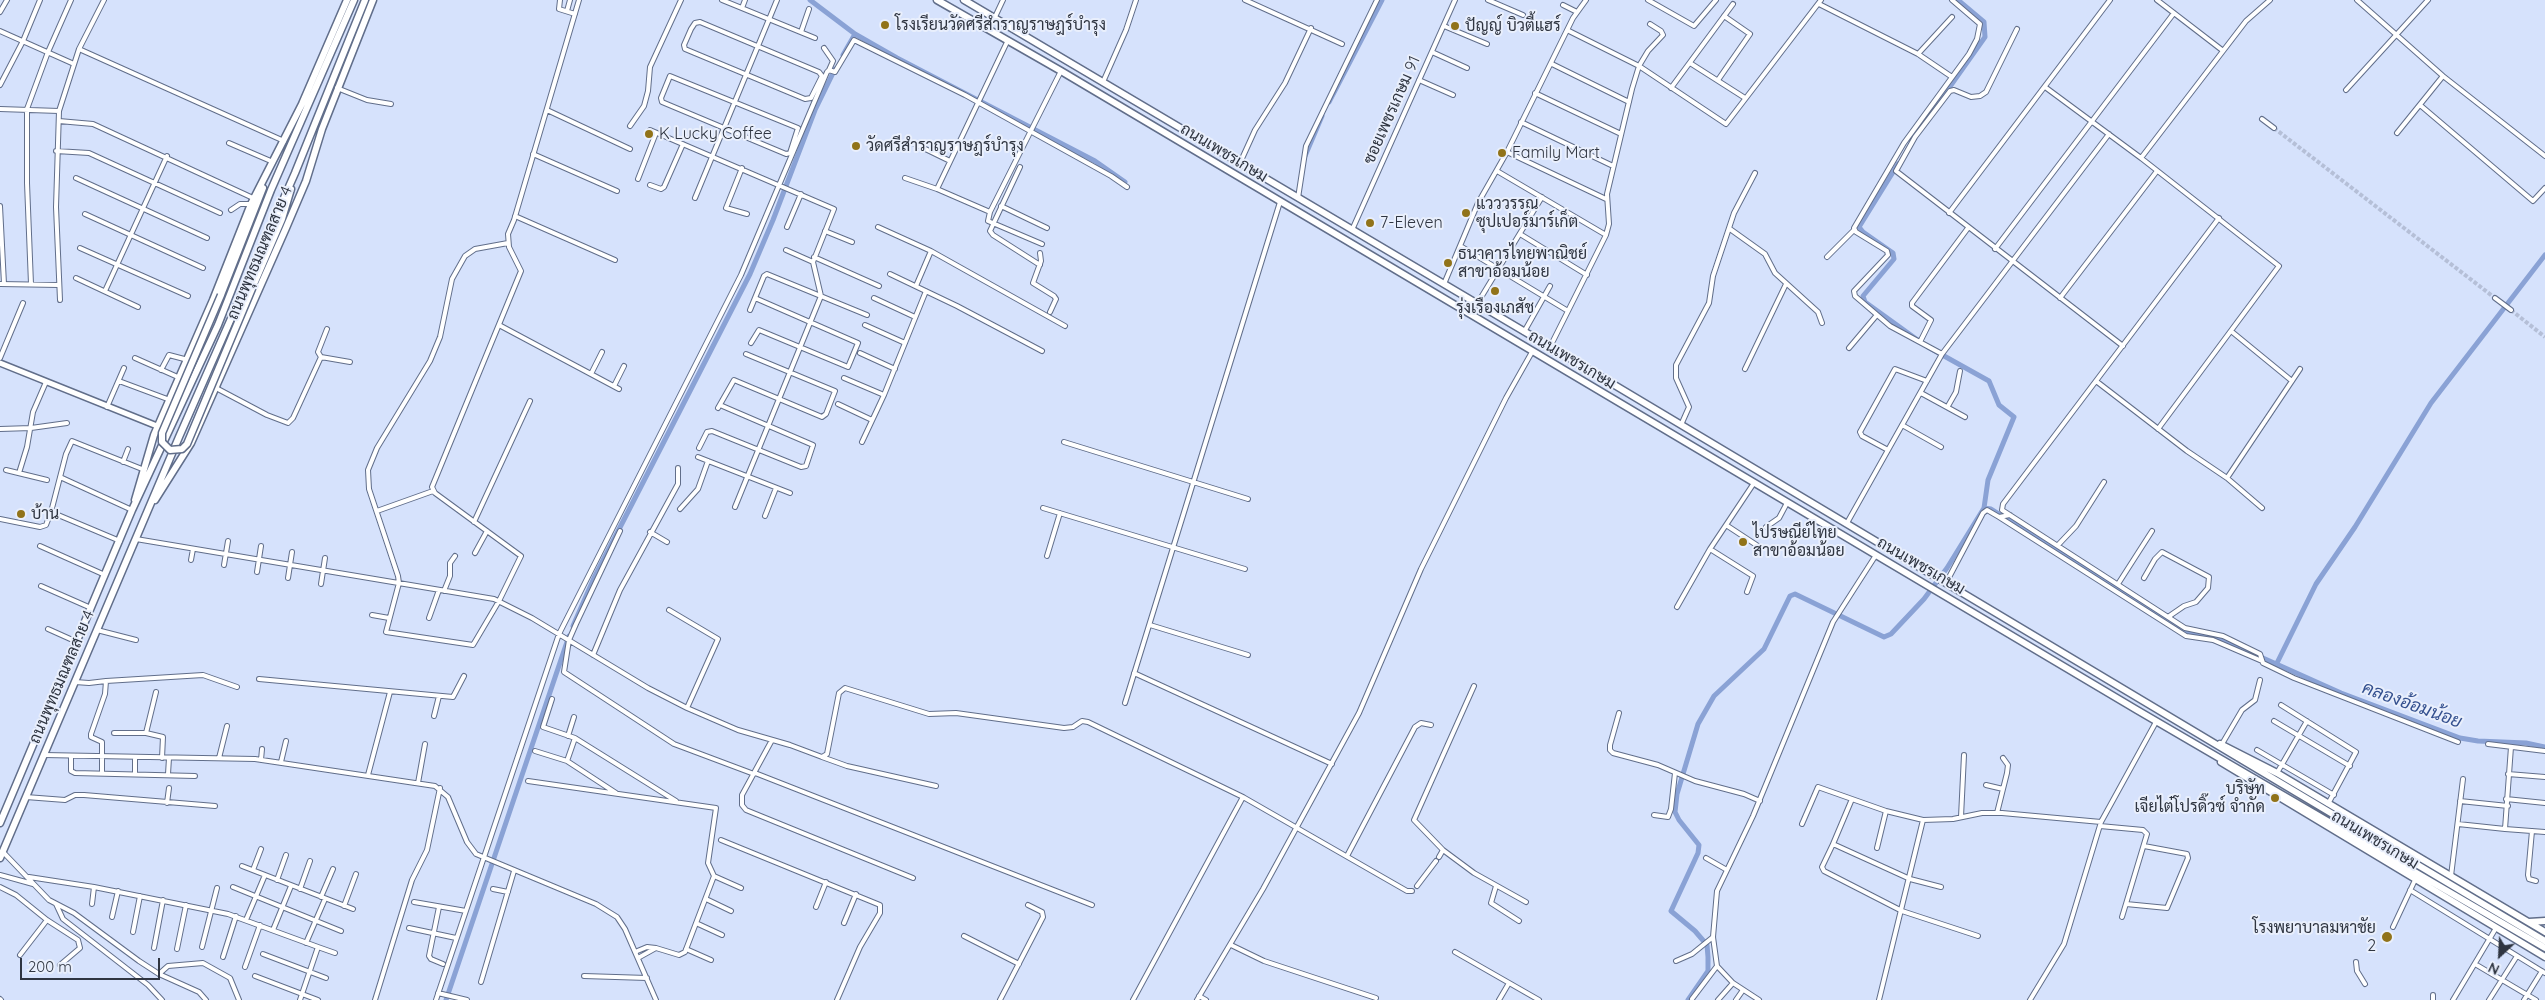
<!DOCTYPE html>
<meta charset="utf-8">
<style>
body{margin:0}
#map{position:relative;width:2545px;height:1000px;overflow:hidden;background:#d6e2fc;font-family:Quicksand,sans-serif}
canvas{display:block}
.north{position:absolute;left:2475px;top:930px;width:50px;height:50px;-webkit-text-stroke:4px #e9effc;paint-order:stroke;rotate:205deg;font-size:14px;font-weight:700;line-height:20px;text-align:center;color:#2f3541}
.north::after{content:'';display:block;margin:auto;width:18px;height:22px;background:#2f3541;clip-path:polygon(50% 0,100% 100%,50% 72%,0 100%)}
.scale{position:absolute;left:20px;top:958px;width:140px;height:22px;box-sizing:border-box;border:2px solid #2f3541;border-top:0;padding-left:6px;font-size:15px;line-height:18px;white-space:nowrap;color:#2f3541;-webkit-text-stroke:4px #e9effc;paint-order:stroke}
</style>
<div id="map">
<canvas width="2545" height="1000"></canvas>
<div class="north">N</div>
<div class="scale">200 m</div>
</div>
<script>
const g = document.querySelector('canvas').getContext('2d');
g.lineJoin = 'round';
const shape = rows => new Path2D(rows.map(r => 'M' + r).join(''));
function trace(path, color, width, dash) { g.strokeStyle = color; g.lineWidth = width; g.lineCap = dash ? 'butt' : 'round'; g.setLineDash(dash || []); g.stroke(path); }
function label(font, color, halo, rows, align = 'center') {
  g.font = font + ' Quicksand,Sarabun,sans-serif'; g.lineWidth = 4; g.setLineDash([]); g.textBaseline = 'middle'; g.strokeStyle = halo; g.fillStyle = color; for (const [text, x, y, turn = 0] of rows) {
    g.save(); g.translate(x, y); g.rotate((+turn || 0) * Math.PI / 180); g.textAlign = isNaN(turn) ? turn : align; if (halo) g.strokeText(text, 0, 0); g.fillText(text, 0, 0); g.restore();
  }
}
trace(shape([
 [810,0,855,34,897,58,1095,161,1125,182],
 [843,55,855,34],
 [1329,102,1382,0],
 [1927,119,1985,37,1984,22,1958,0],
 [1305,156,1322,116],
 [1898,164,1859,227,1863,232,1893,253,1894,259,1863,296,1865,302,1919,341],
 [1984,508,1991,509,2190,634,2216,637,2341,693,2460,738,2478,741,2526,743,2545,747],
 [573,626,594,578,750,274,773,220,815,110,835,69],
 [2276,665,2316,584,2355,527,2431,403,2545,255],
 [446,1000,569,636],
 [1688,1000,1708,971,1708,957,1707,945,1695,931,1671,911,1698,853,1699,845,1679,820,1675,812,1677,794,1698,724,1714,696,1764,649,1790,596,1795,594,1884,637,1891,634,1924,599,1947,568,1984,508,1988,480,2014,417,1999,405,1989,381,1928,347]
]), '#8aa2d5', 5);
trace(shape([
 [2274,128,2495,298],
 [2511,310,2545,337]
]), '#b5bfd7', 4, [4, 2]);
const minor = shape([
 [560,0,559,9,575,14],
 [722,0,815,38],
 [1245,0,1342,44],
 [1488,0,1523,15],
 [1648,0,1694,26,1716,0],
 [2157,0,2222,50],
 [2357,0,2443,76,2545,156],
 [1819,4,1918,54,1952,77],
 [1563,5,1577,12],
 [742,8,745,0],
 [567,11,570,0],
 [0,12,7,0],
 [995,17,1003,0],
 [700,22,819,72,822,76,811,98,805,99,685,49,684,45,691,29,695,23,700,22],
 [1444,26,1487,44],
 [2017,29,1986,92,1980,96,1971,97,1954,90,1950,91,1915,137,1896,171,2123,346],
 [1567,30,1639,66,1726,124,1821,0],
 [0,31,74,64],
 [801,32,809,9],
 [824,48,833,61,829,70],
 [79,49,284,141],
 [1432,52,1467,68],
 [1918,54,1952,17],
 [1690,63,1745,98],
 [1552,64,1629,102],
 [670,76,798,128,790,153,786,154,662,102,661,98,670,76],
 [1419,80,1453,95],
 [1718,80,1750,34,1724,16],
 [1103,82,1126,30,1136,0],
 [0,85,23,41,40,0],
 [2045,87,2141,158,2279,266,2158,429],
 [337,88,367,100,391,104],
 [1671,88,1733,4],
 [2346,90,2428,0],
 [1535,93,1621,134],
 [2420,105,2533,201,2545,188],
 [0,109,59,111],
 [547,110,630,149],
 [2262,119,2274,128],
 [59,121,93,124,253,198],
 [1521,122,1613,166],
 [630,126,644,106,648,91,650,67,681,0],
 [650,130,834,209,813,262,821,296,735,507],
 [2397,133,2443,76],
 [229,143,273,162],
 [913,143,950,161],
 [56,151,89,153,220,213],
 [1507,152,1606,199],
 [533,154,617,191],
 [2141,158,2246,21,2270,0],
 [1240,163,1255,130,1285,83,1311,28],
 [1020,167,990,231,993,235,1040,265],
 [742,168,726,208,747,214],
 [1497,171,1606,235],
 [76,178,207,238],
 [905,178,937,189,990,212,988,221,1042,244],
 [638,179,656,133],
 [650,185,661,189,664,187,683,144],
 [937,189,1008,40],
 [695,198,777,0],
 [1298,198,1306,146,1377,0],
 [0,206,4,284],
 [1001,206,1047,228],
 [231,210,240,204,251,204],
 [990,212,1061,71],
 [1949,213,2110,0],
 [85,214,203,268],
 [515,216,615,260],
 [2219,218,2003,504,2002,510,2185,628,2223,636,2260,654,2263,663,2294,678,2458,742],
 [787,227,801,194],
 [878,227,931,251,1065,326],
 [1730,229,1765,254,1775,273,1818,312,1822,323],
 [1352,230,1455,0],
 [825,231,852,242],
 [1520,234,1587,275],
 [508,243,475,249,465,256,452,279,440,337,430,361,377,448,368,470,369,489,398,576,399,583,386,632,473,645,499,601,521,556,435,493,432,487,521,271,509,247,508,234,514,220,579,0],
 [1462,247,1568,311],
 [80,248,188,296],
 [1995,249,2174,13],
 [786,250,813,262],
 [1040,253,1041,261,1033,283,1054,296,1056,299,1050,312],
 [814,257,879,286],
 [1827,257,1854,230],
 [890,274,957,306,1042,351],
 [76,278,138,307],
 [0,284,59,285],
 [31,284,27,183,27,109,48,52,71,0],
 [1444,284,1478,203,1507,152,1573,18,1586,0],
 [916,286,931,251],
 [105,291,167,156],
 [874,298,915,317],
 [2060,298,2157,171],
 [2495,298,2511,310],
 [60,300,56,207,59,111,79,49,104,0],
 [1477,304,1542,197],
 [750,310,764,276,767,274,867,315],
 [499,325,619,389],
 [865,325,905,343],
 [2231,331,2292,381],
 [1524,332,1550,286],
 [1920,342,1931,320,1912,306,1912,303,1968,228],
 [751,343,759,330,848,367,858,343,755,298],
 [1550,347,1606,235,1609,224,1607,194,1632,89,1639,66,1648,51,1663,35,1661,31,1650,24],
 [1849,348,1876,316],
 [860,353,895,369],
 [1942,354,1890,326,1855,296,1854,291,1888,255,1887,251,1856,232,1854,228,1904,143,1969,54,1977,39,1980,24,1952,0],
 [321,357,318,352,327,329],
 [0,358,23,303],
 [135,358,180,378],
 [1745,369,1786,284],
 [161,370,169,355,188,360],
 [591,374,602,352],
 [844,378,884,395],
 [119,381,170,400],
 [2096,381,2187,451,2227,478,2262,508],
 [614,386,624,366],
 [216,388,267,415,288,423,293,418,321,357,350,362],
 [1921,393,1965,417],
 [838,404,872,420],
 [1948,406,1956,392,1960,371],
 [107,407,124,368],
 [718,408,734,380,822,417,826,414,835,391,746,354],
 [1681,425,1689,407,1676,378,1676,365,1709,303,1713,276,1734,213,1755,173],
 [1902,425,1941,447],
 [0,429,31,428,67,423],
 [862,442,884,395,926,291],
 [1064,442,1248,499],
 [699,448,707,432,712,431,801,467,806,466,813,445,720,405],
 [1888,450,1862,436,1860,432,1895,369,1927,381],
 [698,457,790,493],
 [123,462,128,449],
 [6,470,47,480],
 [19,473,27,447,33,412,46,382],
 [60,477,132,510],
 [2227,478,2300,369],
 [1043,508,1245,569],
 [680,509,698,489,708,461],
 [377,511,433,491],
 [51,512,66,454,72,441,142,469],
 [765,516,776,488],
 [1999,517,2186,636,2213,640,2262,661],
 [0,519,40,527,46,525,51,512,120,541],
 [474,522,530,401],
 [1847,523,1942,354,2109,134],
 [1726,525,1758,546],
 [1766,527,1779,518,1787,503],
 [620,531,576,624,569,640,564,672,674,744,754,774],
 [650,532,667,542],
 [136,539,494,599,532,618,648,688,687,708,738,730,790,745,822,757,827,754,839,693,845,688,929,714,956,713,1064,728,1073,727,1082,721,1088,722,1243,797,1407,891,1412,891],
 [2058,545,2076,526,2104,482],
 [40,546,105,575],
 [1710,549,1753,576,1747,592],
 [475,553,487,531],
 [1047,556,1060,513],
 [191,560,193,549],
 [224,565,228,541],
 [257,572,261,546],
 [288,578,292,552],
 [2144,578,2155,559,2162,552,2209,577,2208,588,2196,602,2184,606,2168,617],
 [1946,583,1983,513,1987,510,1999,517,2010,515],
 [321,584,325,558],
 [2118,584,2152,531],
 [41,586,91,608],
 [444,591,450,576,450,563,455,556],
 [1677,607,1710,549,1754,483],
 [669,610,718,639,687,708],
 [372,615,389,618],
 [429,618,439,590],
 [1150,625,1248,655],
 [48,629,77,642],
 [97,630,136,640],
 [593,655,620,590,678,484,678,468],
 [1134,673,1332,764],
 [259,679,453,697,464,676],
 [106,681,203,675,237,687],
 [75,682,89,683,106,681,105,694,91,734,91,737,102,742,102,773],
 [1474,686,1414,820,1443,850,1474,873,1526,902],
 [156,692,146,733,163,737,162,758],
 [552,699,543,727,575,738,676,801],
 [1125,703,1280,202],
 [2281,705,2356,752,2328,804],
 [1619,713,1610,745,1610,750,1613,753,1658,765,1695,781,1744,794,1760,801],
 [434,716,439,696],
 [2274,721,2350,766],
 [114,733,146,733],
 [568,736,574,717],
 [772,740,742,795,742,805,746,810,913,878],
 [2222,744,2242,710,2255,700,2260,680],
 [2488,744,2545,751],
 [2257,750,2334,795],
 [535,751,567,761,616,793],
 [44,755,255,759,435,786,448,797,467,842,476,854,596,904,617,917,625,929,656,1000],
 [71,756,71,771,75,773,195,776],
 [135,757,135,774],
 [822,757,847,766,936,786],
 [219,758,227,726],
 [261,760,262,749],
 [567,761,575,738],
 [281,762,286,741],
 [755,773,1092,905],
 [2277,773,2307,721],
 [168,774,169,758],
 [2508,774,2545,777],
 [368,775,390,692],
 [528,781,716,808,708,863,714,876,685,952,679,955,656,948],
 [418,783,425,744],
 [1986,785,2003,789],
 [26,797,65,800,75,795,84,795,215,806],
 [1852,799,1833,844,1910,879,1941,887],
 [2506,799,2545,803],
 [2460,801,2508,806],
 [167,803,169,788],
 [1997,813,2007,773,2008,765,2003,758],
 [1654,815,1668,817,1671,809,1675,773],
 [1961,817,1964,755],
 [1802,824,1818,787,1886,811,1923,820,1953,819,1982,813,2002,813,2101,822],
 [2458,824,2505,829,2511,747],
 [2100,826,2143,830,2147,834,2122,917],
 [2505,829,2545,832],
 [2532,831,2528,875,2529,879,2536,881],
 [721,840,880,905,880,913,860,947,837,1000],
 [1833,844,1822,867,1824,871,1902,911,1978,936],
 [1877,848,1886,811],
 [3,852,49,900,74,913,139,961,159,974,199,992,206,1000],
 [1347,856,1415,727,1421,723,1431,725],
 [1439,857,1443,850],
 [1706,858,1727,870],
 [242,866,353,909],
 [253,870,261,849],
 [0,875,33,884],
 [714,876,741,888],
 [2451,876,2463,779],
 [29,877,94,887,228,914,318,947],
 [277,880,286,855],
 [1417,886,1436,861],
 [1496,886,1491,903,1519,921],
 [0,887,16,895,47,920,78,940,80,948,60,965],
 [233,887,341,931],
 [300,889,310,861],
 [493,889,508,892],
 [2410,890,2545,973],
 [321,897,333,869],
 [706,899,731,911],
 [414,902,466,911],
 [56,904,63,919,148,985,162,1000],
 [92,904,94,887],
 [2126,904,2167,908,2188,858,2187,854,2144,846],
 [344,906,356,874],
 [439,907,429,956,431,959,443,964],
 [816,907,826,882],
 [112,917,118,891],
 [246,920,265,875],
 [696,923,722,935],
 [844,923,856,894],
 [2393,927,2415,880],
 [409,928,456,938],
 [273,930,291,886],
 [133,932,140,896],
 [964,936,1019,964],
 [306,943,325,899],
 [1231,945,1264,961,1376,998],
 [202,947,217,888],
 [154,948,163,900],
 [177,949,186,905],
 [686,949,711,960],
 [635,952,647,947,656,948,638,958],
 [1455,952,1539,1000],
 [263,954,326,978],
 [20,955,47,920],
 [223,957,236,916],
 [1676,961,1692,954,1713,937],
 [2356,962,2357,971,2365,984],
 [2475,964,2536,1000],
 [245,967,260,925],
 [159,974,168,966,203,963,230,978,239,1000],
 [255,976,318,1000],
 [584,976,647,978],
 [481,982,514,871],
 [438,993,467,1000],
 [1199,996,1206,1000],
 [0,999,1,1000],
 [1692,999,1717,966],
 [300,1000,318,947,335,953],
 [375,1000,412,880,427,850,440,788],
 [436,1000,559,634,741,275,827,72,829,70,835,72,854,40,965,95,1111,176,1127,187],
 [1000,1000,1043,917,1042,912,1028,905],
 [1133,1000,1243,797],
 [1197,1000,1263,889,1359,713,1421,569,1506,398,1532,352],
 [1499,1000,1509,983],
 [1718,1000,1733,983],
 [1736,1000,1743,990],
 [1759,1000,1733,983,1717,966,1713,937,1717,891,1753,816,1833,622,1876,555],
 [1879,1000,1923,820],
 [2030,1000,2064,944,2101,822,2156,722],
 [2433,1000,2433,995],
 [2453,1000,2496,928],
 [2489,1000,2517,956],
 [2524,1000,2542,971]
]);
const tertiary = shape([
 [0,363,157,426]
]);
const primary = shape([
 [937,0,1061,71,2137,710,2545,948],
 [964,0,1586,368,2545,941],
 [254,284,282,219,291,189],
 [221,295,263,188],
 [135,500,154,435,213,300,251,204,302,104,347,0],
 [155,500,191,443,286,228,306,181,322,129,373,0],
 [2220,744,2277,773,2545,932],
 [2221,762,2545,957],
 [0,823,132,510,218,325,271,190,354,0],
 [0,858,179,437,295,173,365,0],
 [2529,922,2545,921]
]);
trace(minor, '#616e8a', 6);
trace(tertiary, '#616e8a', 8);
trace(primary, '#616e8a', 9);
trace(minor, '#fff', 4);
trace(tertiary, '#fff', 5);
trace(primary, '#fff', 6);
const primaryBridge = shape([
 [221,295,162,433,162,442,170,450,182,449,187,444,254,284]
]);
trace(primaryBridge, '#616e8a', 9, []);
trace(primaryBridge, '#fff', 6);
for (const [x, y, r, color] of [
 [885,25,5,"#917319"],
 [1455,26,5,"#917319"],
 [649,134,5,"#917319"],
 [856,146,5,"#917319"],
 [1502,153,5,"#917319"],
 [1466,213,5,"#917319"],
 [1370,223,5,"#917319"],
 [1448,263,5,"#917319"],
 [1495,291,5,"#917319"],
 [21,514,5,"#917319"],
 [1743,542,5,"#917319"],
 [2275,798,5,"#917319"],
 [2387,937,6,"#917319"]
]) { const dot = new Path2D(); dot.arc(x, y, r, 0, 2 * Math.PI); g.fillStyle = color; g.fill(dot); trace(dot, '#e9effc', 2); }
label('16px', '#2f3541', '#e9effc', [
 ["โรงเรียนวัดศรีสําราญราษฎร์บํารุง",895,25],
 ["ปัญญ์ บิวตี้แฮร์",1465,26],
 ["K Lucky Coffee",659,134],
 ["วัดศรีสําราญราษฎร์บํารุง",866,146],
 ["Family Mart",1512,153],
 ["แวววรรณ",1476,204],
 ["ซุปเปอร์มาร์เก็ต",1476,222],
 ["7-Eleven",1380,223],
 ["ธนาคารไทยพาณิชย์",1458,254],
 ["สาขาอ้อมน้อย",1458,272],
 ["รุ่งเรืองเภสัช",1495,308,"center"],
 ["บ้าน",31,514],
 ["ไปรษณีย์ไทย",1753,533],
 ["สาขาอ้อมน้อย",1753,551],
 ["บริษัท",2265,789,"right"],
 ["เจียไต๋โปรดิ๊วซ์ จำกัด",2265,807,"right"],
 ["โรงพยาบาลมหาชัย",2376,928,"right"],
 ["2",2376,946,"right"]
], 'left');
label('16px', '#2f3541', '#e9effc', [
 ["ซอยเพชรเกษม 91",1392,110,-66],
 ["ถนนเพชรเกษม",1224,153,31],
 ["ถนนพุทธมณฑลสาย 4",260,253,-67],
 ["ถนนเพชรเกษม",1572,360,31],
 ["ถนนเพชรเกษม",1921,566,30],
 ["ถนนพุทธมณฑลสาย 4",62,677,-67],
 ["ถนนเพชรเกษม",2375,840,31]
]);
label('italic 18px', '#34508f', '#e9effc', [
 ["คลองอ้อมน้อย",2412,705,20]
]);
</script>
